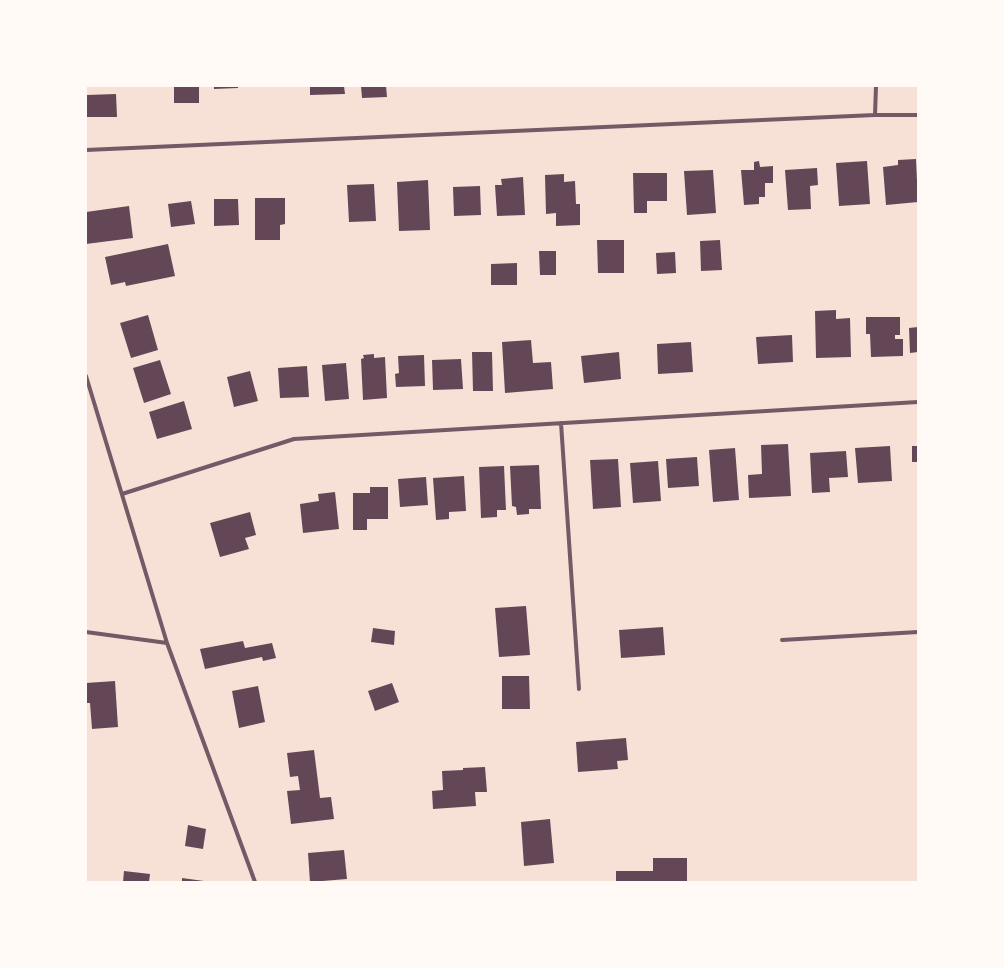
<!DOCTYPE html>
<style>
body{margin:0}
#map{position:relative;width:1004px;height:968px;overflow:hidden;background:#f7e1d7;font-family:Mulish,sans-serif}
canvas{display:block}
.frame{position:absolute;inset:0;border:87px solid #fffaf5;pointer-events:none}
</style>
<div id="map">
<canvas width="1004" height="968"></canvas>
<div class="frame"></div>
</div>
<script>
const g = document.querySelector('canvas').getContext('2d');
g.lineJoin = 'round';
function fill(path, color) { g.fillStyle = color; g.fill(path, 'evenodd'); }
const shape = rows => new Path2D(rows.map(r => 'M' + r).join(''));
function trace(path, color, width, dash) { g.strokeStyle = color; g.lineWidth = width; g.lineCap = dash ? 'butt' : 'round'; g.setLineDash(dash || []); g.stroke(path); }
fill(shape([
 [174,86,199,86,199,103,174,103],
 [214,86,238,86,238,88,214,89],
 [310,86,344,86,345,94,310,95],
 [361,86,386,86,387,97,362,98],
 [116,94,117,117,86,117,86,95],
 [916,159,918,202,886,205,883,167,898,165,898,160],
 [759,161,760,167,773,166,773,183,765,183,765,197,759,197,759,204,744,205,741,170,754,170,754,162],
 [867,161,870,204,839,206,836,163],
 [817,168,818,185,810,186,811,209,788,210,785,170],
 [713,170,716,213,687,215,684,171],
 [633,173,667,173,667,201,647,201,647,213,634,213],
 [564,174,564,182,575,181,576,204,580,204,580,225,556,226,556,213,546,214,545,175],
 [523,177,525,215,497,216,495,185,502,185,501,179],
 [428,180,430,230,399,231,397,182],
 [374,184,376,221,349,222,347,185],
 [480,186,481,215,454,216,453,187],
 [255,198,285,198,285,224,280,225,280,240,255,240],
 [214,199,238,199,239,225,214,226],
 [191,201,195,224,171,227,168,204],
 [129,206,133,238,86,244,86,212],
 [597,240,624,240,624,273,598,273],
 [720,240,722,270,701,271,700,241],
 [168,244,175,276,126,286,125,282,111,285,105,257],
 [539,251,556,251,556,275,540,275],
 [675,252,676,273,657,274,656,253],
 [517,263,517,285,491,285,491,264],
 [836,310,836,319,850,318,851,357,816,358,815,311],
 [148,315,158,350,131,358,120,323],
 [866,317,900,317,900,335,895,335,895,339,903,339,903,356,871,357,870,334,866,334],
 [918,327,918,352,910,353,909,328],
 [792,335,793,362,758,364,756,337],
 [531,340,533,363,551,362,553,389,505,393,502,342],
 [691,342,693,372,658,374,657,344],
 [472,352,492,352,493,391,473,391],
 [619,352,621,379,584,383,581,356],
 [374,354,374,358,385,357,387,398,363,400,361,359,364,358,363,355],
 [424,355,425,386,396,387,395,374,399,373,398,356],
 [461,359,463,389,433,390,432,360],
 [160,360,171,394,144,403,133,368],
 [346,363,349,399,325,401,322,365],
 [307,366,309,397,280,398,278,368],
 [250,371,258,401,234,407,227,377],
 [184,401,192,429,157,439,149,412],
 [788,444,791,496,749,498,748,475,762,474,761,445],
 [890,446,892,481,858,483,855,448],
 [912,446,918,446,918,462,912,462],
 [735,448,739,500,713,502,709,450],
 [846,451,848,477,829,478,830,492,812,493,810,453],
 [697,457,699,486,668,488,666,459],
 [618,459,621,507,593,509,590,460],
 [658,461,661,501,633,503,630,463],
 [539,465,541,509,529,509,529,514,517,515,516,507,512,506,510,466],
 [504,466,506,510,497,510,497,517,481,518,479,467],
 [464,476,466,511,449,512,449,519,436,520,433,478],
 [426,477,428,505,400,507,398,479],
 [370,487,388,487,388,519,367,519,367,530,353,530,353,493,370,493],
 [335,492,339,529,303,533,300,504,319,501,318,494],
 [250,512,256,535,245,538,249,549,220,557,210,523],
 [526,606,530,655,499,657,495,608],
 [663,627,665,655,621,658,619,630],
 [373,628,395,631,394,645,371,642],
 [243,641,245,648,272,643,276,658,263,661,262,657,205,669,200,649],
 [502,676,529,676,530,709,502,709],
 [115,681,118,727,92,729,90,703,86,703,86,683],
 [392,683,399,702,375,711,368,691],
 [258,686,265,722,239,728,232,691],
 [626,738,628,760,617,761,618,769,578,772,576,742],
 [314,750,320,798,331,797,334,819,291,824,287,791,300,790,298,776,290,777,287,753],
 [485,767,487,792,475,792,476,806,433,809,432,791,443,790,442,771,463,770,463,768],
 [550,819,554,863,524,866,521,822],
 [188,825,206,829,203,849,185,846],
 [344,850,347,879,310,882,308,853],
 [653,858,687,858,687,882,616,882,616,871,653,871],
 [124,871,150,874,149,882,123,882],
 [182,878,204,881,204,882,182,882]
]), '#644757');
trace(shape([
 [875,115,876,86],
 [86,150,875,115,918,115],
 [86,376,167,643,255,882],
 [561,423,579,689],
 [122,494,294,439,918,402],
 [86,632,167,643],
 [782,640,918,632]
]), '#755966', 4);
</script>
